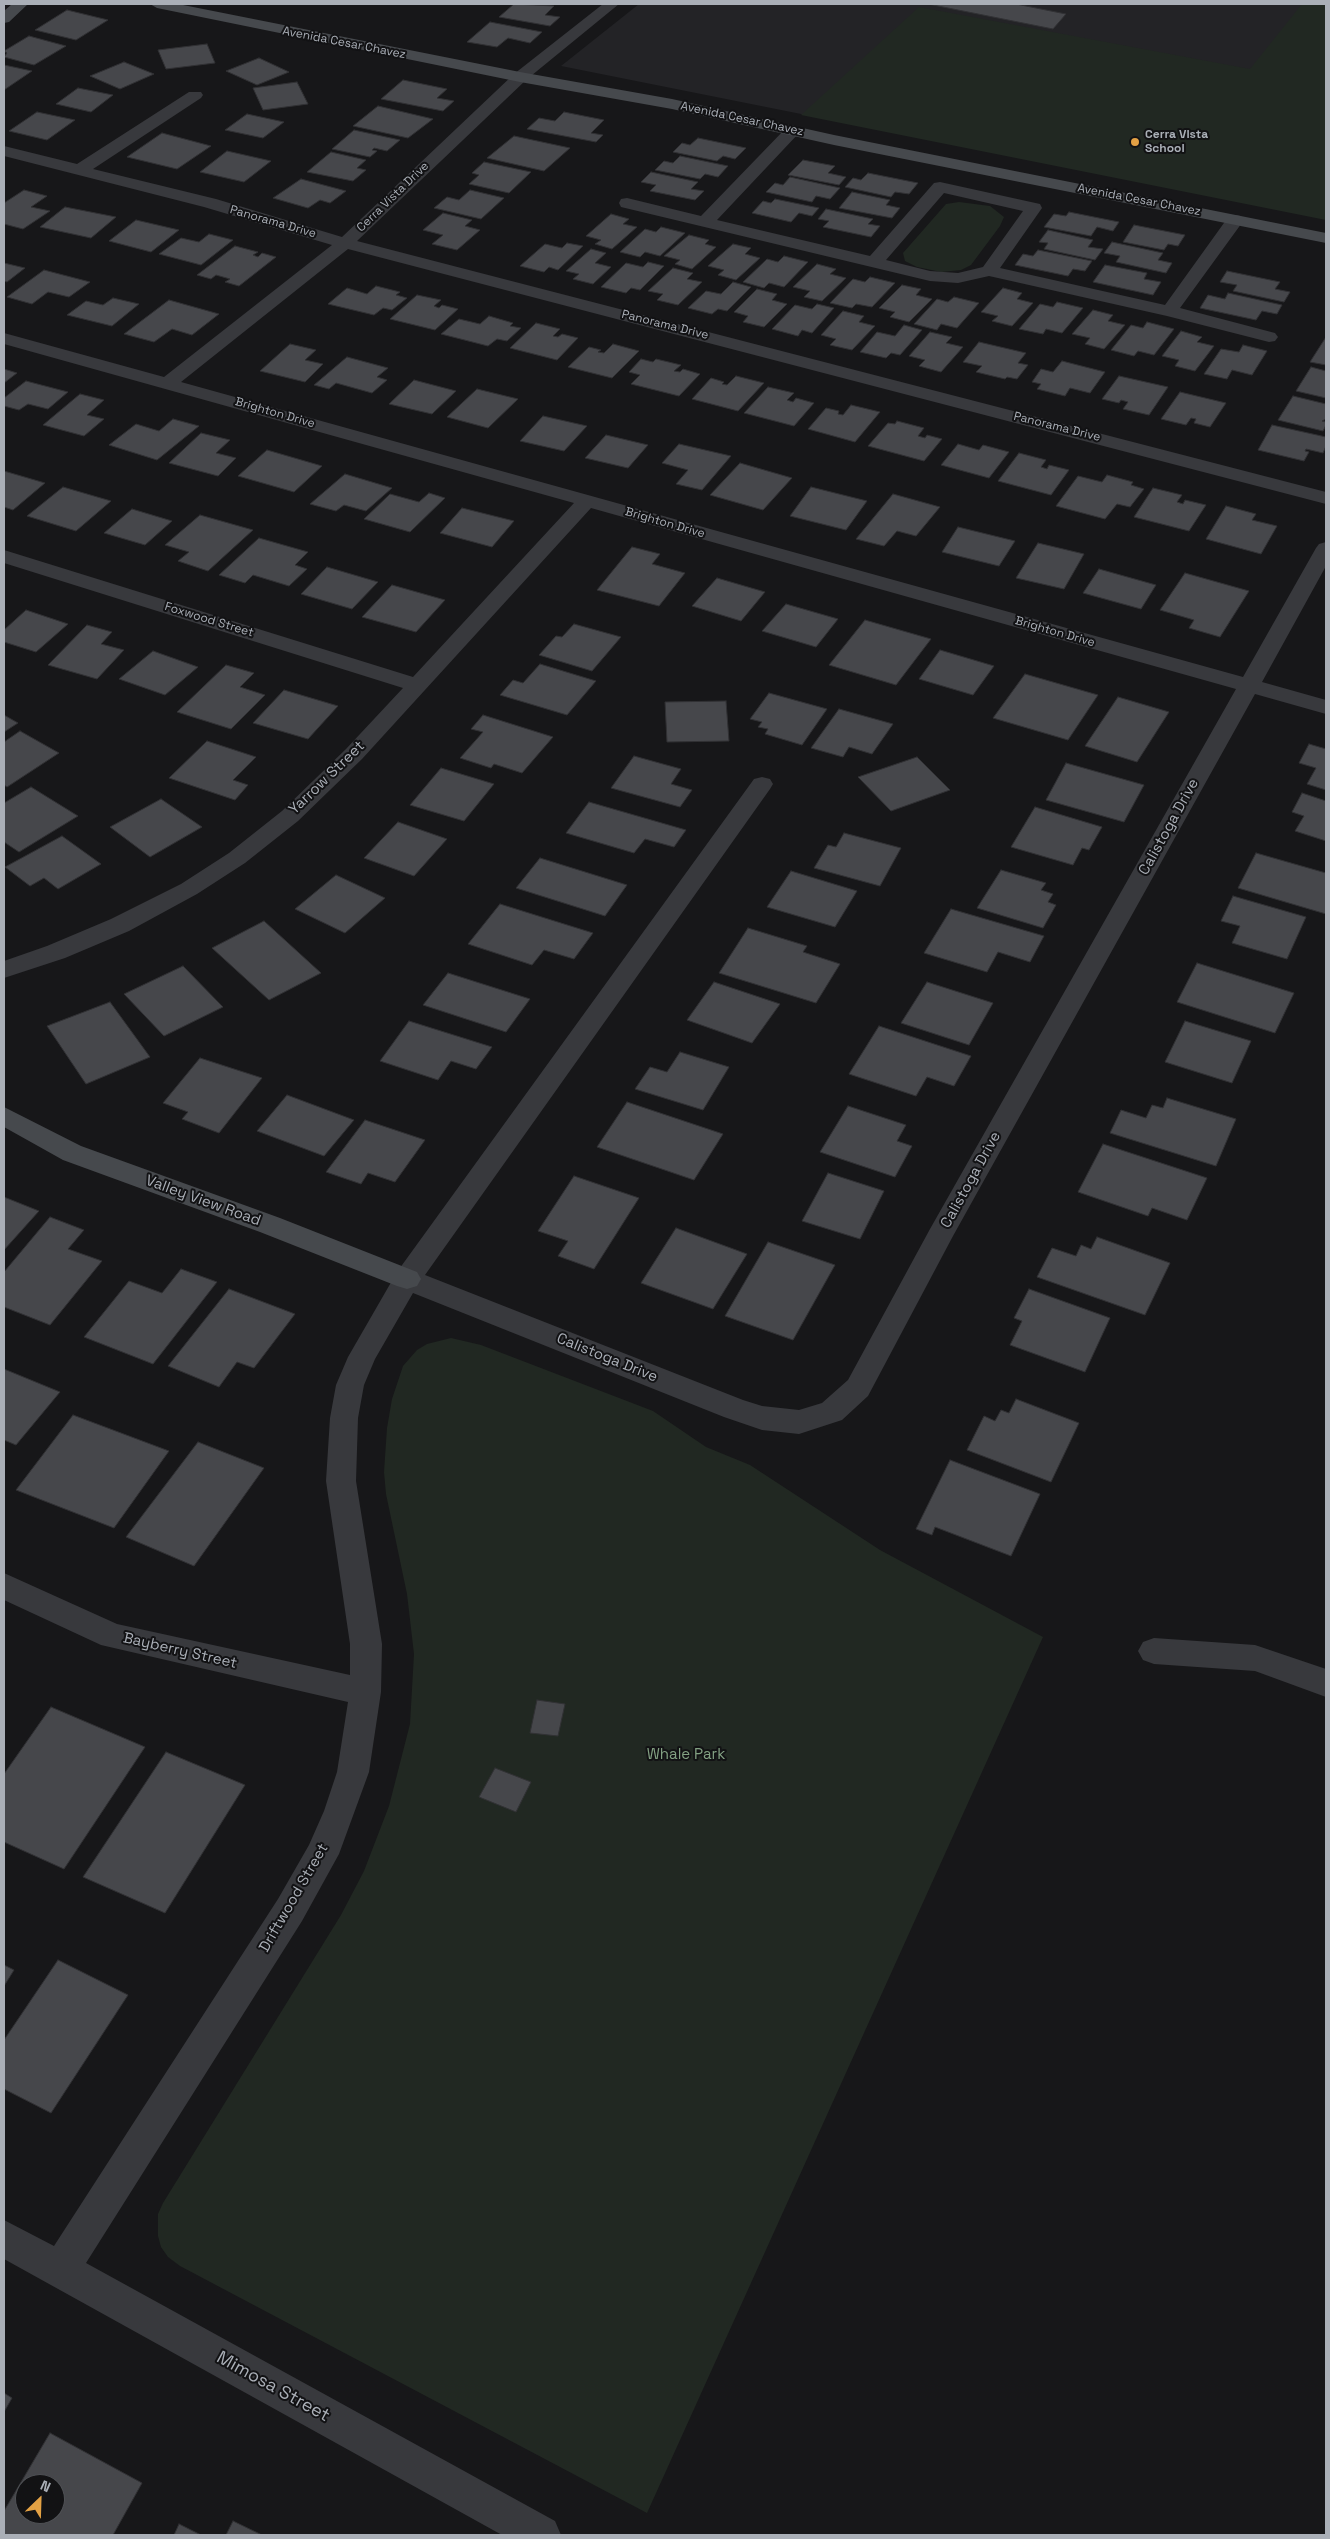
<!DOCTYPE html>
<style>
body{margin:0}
#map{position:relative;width:1330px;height:2539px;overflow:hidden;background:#171719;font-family:"Space Grotesk",sans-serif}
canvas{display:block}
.frame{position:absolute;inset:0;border:5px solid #aaafb7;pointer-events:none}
.north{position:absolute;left:15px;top:2474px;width:50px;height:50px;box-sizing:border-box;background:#121214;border:1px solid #4f5155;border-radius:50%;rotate:24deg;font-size:14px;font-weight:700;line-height:20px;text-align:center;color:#aaafb7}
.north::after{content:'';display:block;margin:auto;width:18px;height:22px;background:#e3a144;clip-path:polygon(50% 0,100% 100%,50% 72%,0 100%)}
</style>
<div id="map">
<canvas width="1330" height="2539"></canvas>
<div class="frame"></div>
<div class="north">N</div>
</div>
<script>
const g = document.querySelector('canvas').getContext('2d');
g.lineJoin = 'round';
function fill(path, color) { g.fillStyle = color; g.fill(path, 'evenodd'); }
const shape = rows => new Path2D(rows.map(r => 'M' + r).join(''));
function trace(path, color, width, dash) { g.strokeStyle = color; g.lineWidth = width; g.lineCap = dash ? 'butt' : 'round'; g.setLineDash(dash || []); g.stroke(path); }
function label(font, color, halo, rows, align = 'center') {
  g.font = font + ' "Space Grotesk",sans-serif'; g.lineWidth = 4; g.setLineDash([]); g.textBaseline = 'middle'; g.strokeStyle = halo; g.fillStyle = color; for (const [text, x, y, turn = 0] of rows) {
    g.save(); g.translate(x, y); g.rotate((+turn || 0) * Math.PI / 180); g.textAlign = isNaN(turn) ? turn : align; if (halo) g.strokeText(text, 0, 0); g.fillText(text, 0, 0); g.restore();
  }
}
fill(shape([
 [639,4,1326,4,1326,219,561,66]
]), '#232326');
fill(shape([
 [1302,4,1326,4,1326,220,801,115,919,7,1250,69],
 [959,202,990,206,1004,217,1000,226,971,265,961,270,941,272,917,267,905,261,903,253,946,204],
 [451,1338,481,1345,653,1411,706,1447,750,1465,880,1550,1043,1637,647,2513,180,2266,168,2257,161,2247,158,2236,158,2214,163,2203,341,1915,364,1871,389,1806,410,1724,414,1654,407,1594,386,1494,384,1472,387,1428,392,1399,403,1366,417,1350,427,1344]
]), '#212822');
const building = shape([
 [514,4,554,6,545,15,560,17,550,26,499,17,514,4],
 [928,4,1016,4,1066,14,1053,29,928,4],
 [67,10,108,20,76,40,35,30,67,10],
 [490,22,542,32,530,43,508,38,497,47,467,42,490,22],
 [29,36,66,46,34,65,4,57,7,53,4,51,29,36],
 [207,44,215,63,166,69,158,50,207,44],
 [259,58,289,72,257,85,226,71,259,58],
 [124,62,154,74,120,89,90,76,124,62],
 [4,65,32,71,4,90,4,65],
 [403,80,447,89,437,98,454,101,443,111,381,99,403,80],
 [297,82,308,104,263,110,253,88,297,82],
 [78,88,113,95,91,112,56,104,78,88],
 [378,106,433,119,408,138,353,126,378,106],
 [37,112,75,120,47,140,9,131,37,112],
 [564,112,604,120,591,133,603,135,596,142,527,129,539,118,555,121,564,112],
 [247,114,284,122,263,138,225,130,247,114],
 [354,130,400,140,387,151,374,148,372,150,377,151,370,157,332,149,354,130],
 [162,133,211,146,177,169,127,157,162,133],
 [514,136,570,148,544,171,487,158,514,136],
 [698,138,746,148,735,159,723,156,717,161,673,152,682,143,690,145,698,138],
 [227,151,271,161,244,182,200,172,227,151],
 [331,152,366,160,357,168,366,170,353,181,307,172,331,152],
 [680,156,728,166,718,177,705,174,700,179,655,170,664,161,673,163,680,156],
 [803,160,835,166,828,173,846,177,839,185,788,175,803,160],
 [484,162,531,172,509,193,469,184,479,175,472,173,484,162],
 [651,172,698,182,691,189,704,191,695,200,650,191,656,185,641,182,651,172],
 [868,173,918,183,909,194,895,192,891,197,845,187,853,178,861,180,868,173],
 [790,177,840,188,830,199,816,196,812,202,766,192,775,183,783,185,790,177],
 [301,179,346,191,330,203,320,200,308,208,273,198,301,179],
 [24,190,47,196,31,207,50,211,23,229,4,224,4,203,24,190],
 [470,190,504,198,481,219,434,208,447,197,459,200,470,190],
 [852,192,890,200,886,205,900,208,892,218,839,208,852,192],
 [775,199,819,208,812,216,799,213,791,222,752,213,763,201,771,203,775,199],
 [65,207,116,217,91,238,40,227,65,207],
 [826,209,873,219,868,224,880,226,871,237,823,227,829,221,818,219,826,209],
 [1069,212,1119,222,1113,231,1097,227,1091,236,1044,227,1054,214,1066,216,1069,212],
 [443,213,472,220,465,226,480,230,457,250,432,244,443,235,423,230,443,213],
 [611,214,629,219,623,224,637,227,612,249,595,244,601,240,586,236,611,214],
 [136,220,179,230,151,252,109,241,136,220],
 [1134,225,1185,235,1178,246,1168,244,1164,250,1123,242,1134,225],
 [661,227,685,233,660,256,645,252,640,257,620,252,645,229,656,232,661,227],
 [1048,230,1093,240,1088,247,1103,249,1095,260,1044,249,1048,243,1039,242,1048,230],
 [209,234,233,240,201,265,159,254,181,238,199,242,209,234],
 [689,235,709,240,705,244,716,247,692,269,675,264,680,260,664,256,689,235],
 [1112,242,1163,253,1158,260,1172,263,1166,273,1116,262,1120,256,1104,253,1112,242],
 [567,243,583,246,558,270,549,267,544,272,520,266,545,244,562,248,567,243],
 [733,244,751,248,745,254,760,258,736,280,718,275,724,270,708,266,733,244],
 [235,246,258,252,253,255,258,257,262,253,276,257,239,286,225,282,230,279,216,275,211,279,197,275,235,246],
 [591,249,606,253,595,263,611,267,593,284,573,279,579,274,566,271,591,249],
 [1038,250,1092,261,1085,271,1073,269,1068,276,1015,265,1023,254,1033,256,1038,250],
 [784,256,808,262,784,287,769,283,764,288,743,282,767,259,778,262,784,256],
 [648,262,664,266,640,290,631,288,626,293,601,287,626,263,643,267,648,262],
 [4,263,25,268,7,282,4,281,4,263],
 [817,264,836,269,830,274,846,278,822,301,804,297,810,291,793,287,817,264],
 [1105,265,1147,273,1144,279,1161,282,1153,295,1093,282,1105,265],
 [673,268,693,273,687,279,702,282,678,305,657,300,663,294,648,291,673,268],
 [44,270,90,282,69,297,48,292,32,304,7,297,44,270],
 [1227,271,1280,282,1275,289,1290,292,1284,302,1233,291,1237,285,1220,282,1227,271],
 [870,277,895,283,872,307,856,304,852,308,830,303,853,279,865,282,870,277],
 [733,282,751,287,727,311,718,309,712,314,688,308,706,291,721,294,733,282],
 [902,285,921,289,916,295,932,299,909,322,890,317,895,312,879,308,902,285],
 [376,286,400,292,396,295,407,298,392,310,383,308,374,315,328,304,347,288,367,294,376,286],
 [1003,288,1022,293,1017,299,1033,303,1012,326,992,321,998,316,981,312,1003,288],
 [757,289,777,294,772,300,787,304,764,327,743,322,748,316,734,312,757,289],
 [1228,293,1282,305,1277,314,1262,311,1256,320,1200,308,1208,295,1225,299,1228,293],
 [417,295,441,300,434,306,439,308,442,305,458,309,435,330,390,319,417,295],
 [954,297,979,303,957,328,941,324,937,330,914,324,937,299,948,302,954,297],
 [113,298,139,304,112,326,67,315,86,301,103,305,113,298],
 [169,300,219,314,192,335,172,329,154,342,124,334,169,300],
 [1057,302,1083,308,1062,333,1046,329,1043,334,1019,329,1040,304,1053,307,1057,302],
 [817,304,834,308,812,333,802,330,798,336,772,329,795,305,812,309,817,304],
 [1093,310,1113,315,1108,321,1125,325,1104,349,1085,344,1090,338,1072,334,1093,310],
 [843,311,864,316,859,322,875,326,852,350,830,345,836,339,821,335,843,311],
 [489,316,513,323,510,326,521,328,507,341,497,339,488,346,441,334,459,319,480,324,489,316],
 [1147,322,1174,329,1154,355,1138,351,1134,356,1111,350,1131,325,1143,328,1147,322],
 [536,323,560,329,553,336,558,337,562,334,578,338,557,360,510,348,536,323],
 [904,325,922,330,900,355,891,353,886,358,860,352,877,332,895,336,904,325],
 [1181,331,1202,337,1197,342,1214,346,1195,371,1175,366,1179,360,1162,356,1181,331],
 [930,332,952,337,946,343,963,347,941,372,919,366,925,360,909,356,930,332],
 [1326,337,1326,365,1310,362,1326,337],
 [979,342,1026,353,1018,363,1028,365,1017,379,1007,377,1005,379,976,372,982,366,963,362,979,342],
 [290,344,316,350,305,360,323,364,305,382,260,371,290,344],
 [613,344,639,351,612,378,568,367,589,347,601,350,598,352,604,353,613,344],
 [1243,345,1267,351,1252,375,1232,370,1227,379,1204,374,1221,349,1239,352,1243,345],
 [347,357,388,368,377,377,387,380,372,393,336,383,329,389,314,385,347,357],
 [641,359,653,362,656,359,681,365,674,371,680,372,683,369,700,374,679,396,631,384,640,375,629,372,641,359],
 [1062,361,1105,372,1090,393,1070,388,1065,396,1037,389,1041,384,1032,382,1041,369,1053,372,1062,361],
 [1311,367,1326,371,1326,398,1296,391,1311,367],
 [4,369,17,373,4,383,4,369],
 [736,376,764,383,738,411,692,399,711,378,724,382,722,384,727,385,736,376],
 [1119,376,1168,387,1149,415,1123,409,1128,402,1121,400,1119,403,1102,399,1119,376],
 [414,380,456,391,432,414,389,404,414,380],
 [26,381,68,392,48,409,28,404,19,410,4,406,4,398,26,381],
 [768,387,794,393,787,400,793,402,796,398,814,403,794,426,744,413,768,387],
 [477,389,518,399,488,428,447,417,477,389],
 [1180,392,1226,403,1210,427,1194,423,1196,419,1191,418,1186,425,1161,419,1180,392],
 [80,394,104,400,87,415,104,419,84,436,43,425,80,394],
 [1293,396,1326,404,1326,419,1322,421,1326,422,1326,425,1323,431,1278,420,1293,396],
 [851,405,880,412,855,442,808,429,826,408,839,411,838,414,843,415,851,405],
 [543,416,587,426,564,451,520,441,543,416],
 [173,419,199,426,157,460,109,445,136,424,159,431,173,419],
 [897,421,924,428,918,436,925,438,927,435,942,439,924,461,868,446,888,423,895,424,897,421],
 [1272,425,1326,437,1326,446,1323,453,1306,449,1305,451,1309,452,1304,461,1258,450,1272,425],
 [201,433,230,440,216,453,236,458,218,476,169,463,201,433],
 [606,435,648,445,628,468,585,458,606,435],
 [679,444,731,456,702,490,676,484,688,470,662,463,679,444],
 [958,444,979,450,983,445,1009,452,989,478,941,465,958,444],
 [267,450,322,466,294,492,238,476,267,450],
 [1019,453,1046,460,1041,467,1047,469,1049,465,1069,470,1051,495,998,481,1019,453],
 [740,463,792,478,763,510,710,495,740,463],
 [4,471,45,483,13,510,4,507,4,471],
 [345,474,392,488,366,511,344,505,336,511,310,504,345,474],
 [1107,475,1133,482,1131,485,1144,489,1130,507,1117,504,1105,519,1056,506,1078,476,1102,482,1107,475],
 [63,487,111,501,76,531,27,516,63,487],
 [811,487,867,501,846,530,790,516,811,487],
 [1153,488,1182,495,1177,502,1183,504,1185,500,1206,505,1189,531,1134,517,1153,488],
 [429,493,445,498,410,532,364,519,390,494,419,502,429,493],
 [893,494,940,507,916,536,897,531,884,546,856,539,893,494],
 [1226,506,1256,514,1252,520,1277,526,1261,554,1206,539,1226,506],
 [462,508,514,521,492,547,440,533,462,508],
 [132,509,172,521,145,545,104,533,132,509],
 [200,515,253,530,208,571,178,561,189,552,165,545,200,515],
 [958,527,1015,541,999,566,942,552,958,527],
 [259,538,308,552,295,565,307,569,289,586,253,575,245,583,219,575,259,538],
 [1038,543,1084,554,1064,589,1016,578,1038,543],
 [632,547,660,554,652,564,685,573,659,606,597,590,632,547],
 [327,567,378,582,352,609,301,594,327,567],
 [1099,569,1156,585,1141,609,1083,593,1099,569],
 [1185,573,1249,591,1220,637,1189,628,1194,620,1160,610,1185,573],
 [717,578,765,592,741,621,692,606,717,578],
 [392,585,445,600,416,632,362,617,392,585],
 [786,604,838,619,816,647,762,631,786,604],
 [26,610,68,624,36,652,4,642,4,630,26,610],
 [865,620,931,639,896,685,829,665,865,620],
 [574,624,621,637,592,671,539,655,556,636,562,637,574,624],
 [87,625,112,632,101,644,124,650,97,679,48,665,87,625],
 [940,650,994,666,973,695,919,679,940,650],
 [153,651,198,667,165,695,119,679,153,651],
 [540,664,596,681,567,715,500,695,513,680,523,683,540,664],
 [226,665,254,673,240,687,265,695,231,729,177,712,226,665],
 [1025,674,1098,695,1068,740,993,718,1025,674],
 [284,690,338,706,308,739,253,723,284,690],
 [769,693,827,709,802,745,765,734,768,729,758,727,762,722,750,719,769,693],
 [1118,697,1169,712,1137,762,1085,746,1118,697],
 [726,701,729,741,667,742,665,702,726,701],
 [839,709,893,724,872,754,849,747,843,757,811,748,839,709],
 [4,715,18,723,4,732,4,715],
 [483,715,553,737,522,773,494,764,491,768,460,758,483,732,471,729,483,715],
 [20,731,59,753,7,787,4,785,4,742,20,731],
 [207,741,256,757,233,780,248,785,235,800,169,778,207,741],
 [1309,744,1326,749,1326,790,1307,784,1316,768,1299,763,1309,744],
 [634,756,681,769,671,784,692,790,680,807,611,788,634,756],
 [917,757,950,790,891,811,858,777,917,757],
 [1066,763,1144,785,1124,822,1046,800,1066,763],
 [441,768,494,784,464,821,410,805,441,768],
 [31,787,78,816,19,852,4,842,4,803,31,787],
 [1302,793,1326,801,1326,841,1295,831,1304,816,1292,812,1302,793],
 [161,799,202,827,150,857,110,827,161,799],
 [589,802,686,830,674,847,645,839,634,853,566,833,589,802],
 [1035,807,1102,827,1089,850,1082,848,1073,865,1011,847,1035,807],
 [398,822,447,839,414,876,364,858,398,822],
 [844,833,901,848,880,886,814,868,828,845,836,847,844,833],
 [62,836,101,864,58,889,44,878,30,886,5,867,62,836],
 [1256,853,1326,873,1326,914,1238,888,1256,853],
 [540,858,627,885,605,916,516,888,540,858],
 [1001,870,1046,883,1041,890,1053,894,1048,902,1056,905,1043,928,977,908,1001,870],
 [791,871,857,891,835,927,767,907,791,871],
 [336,875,385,898,345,933,295,909,336,875],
 [1233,896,1306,917,1287,959,1232,943,1240,926,1221,921,1233,896],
 [500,904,593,933,574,959,544,950,532,965,468,944,500,904],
 [951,909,1044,936,1030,962,998,952,987,972,924,953,951,909],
 [264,921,321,973,269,1000,212,948,264,921],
 [748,928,807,946,803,952,840,964,816,1003,719,973,748,928],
 [1197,963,1294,993,1275,1033,1177,1002,1197,963],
 [183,966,223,1007,164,1036,124,994,183,966],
 [448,973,530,999,506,1032,423,1005,448,973],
 [714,982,780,1004,752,1043,687,1020,714,982],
 [927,982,993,1003,969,1045,901,1023,927,982],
 [110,1002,150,1057,86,1084,47,1026,110,1002],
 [409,1021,492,1047,476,1069,451,1061,438,1080,380,1061,409,1021],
 [1185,1021,1251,1041,1232,1083,1165,1062,1185,1021],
 [879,1026,971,1056,954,1086,927,1077,916,1096,849,1074,879,1026],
 [680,1052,729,1067,703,1110,635,1089,650,1067,667,1072,680,1052],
 [200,1058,262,1078,219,1133,182,1119,188,1112,163,1103,200,1058],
 [287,1095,354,1120,324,1156,257,1131,287,1095],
 [1167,1098,1236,1119,1216,1166,1110,1133,1121,1110,1146,1118,1152,1105,1163,1108,1167,1098],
 [627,1102,723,1134,694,1180,597,1147,627,1102],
 [848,1106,906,1125,897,1141,912,1146,895,1177,820,1152,848,1106],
 [365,1120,425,1140,395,1182,368,1173,361,1184,326,1172,365,1120],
 [1103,1144,1207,1178,1187,1220,1152,1208,1148,1216,1078,1192,1103,1144],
 [828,1173,884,1191,860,1239,802,1221,828,1173],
 [574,1176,639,1198,594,1269,558,1256,568,1241,538,1231,574,1176],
 [4,1197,39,1211,4,1250,4,1197],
 [50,1217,84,1230,68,1249,102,1261,50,1325,4,1307,4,1272,50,1217],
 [676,1228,747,1254,713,1309,641,1283,676,1228],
 [1097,1237,1170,1263,1145,1315,1037,1277,1052,1248,1076,1256,1081,1245,1091,1249,1097,1237],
 [768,1242,835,1265,793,1340,725,1316,768,1242],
 [181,1269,217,1282,153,1364,84,1337,129,1281,162,1293,181,1269],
 [229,1289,295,1314,254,1368,237,1362,219,1387,168,1366,229,1289],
 [1029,1289,1110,1318,1085,1372,1010,1345,1022,1321,1014,1318,1029,1289],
 [4,1369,60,1392,16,1445,4,1440,4,1369],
 [1016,1399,1079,1423,1051,1482,967,1450,984,1416,995,1421,1001,1410,1009,1413,1016,1399],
 [73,1415,169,1451,114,1528,16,1490,73,1415],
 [198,1442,264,1468,194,1566,126,1537,198,1442],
 [950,1460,1040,1494,1011,1556,935,1527,932,1535,916,1529,950,1460],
 [537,1700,565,1704,558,1736,530,1733,537,1700],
 [51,1707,145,1747,64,1869,4,1842,4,1774,51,1707],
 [166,1752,245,1785,165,1913,83,1877,166,1752],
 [495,1768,531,1782,516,1812,479,1797,495,1768],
 [58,1960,128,1995,51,2113,4,2089,4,2040,58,1960],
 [4,1965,14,1970,4,1986,4,1965],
 [4,2393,12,2398,4,2412,4,2393],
 [50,2433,142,2483,113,2535,4,2535,4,2511,50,2433],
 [25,2484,55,2484,55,2514,25,2514,25,2484],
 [233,2521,262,2535,226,2535,233,2521],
 [179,2524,201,2535,174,2535,179,2524]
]);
fill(building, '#46474b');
trace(building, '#313134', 1);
fill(shape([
 [603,4,619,4,526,80,357,241,1326,492,1326,504,348,249,181,382,1243,677,1316,548,1319,544,1326,542,1326,566,1262,682,1326,700,1326,714,1255,694,953,1236,868,1396,842,1420,799,1434,762,1430,724,1417,413,1293,375,1359,364,1385,358,1418,356,1481,382,1644,381,1692,369,1772,339,1854,302,1921,86,2263,555,2521,561,2535,502,2535,4,2259,4,2220,54,2246,278,1899,309,1845,324,1811,337,1772,348,1702,101,1645,4,1600,4,1573,117,1624,350,1675,350,1644,326,1481,330,1418,336,1385,348,1357,397,1272,754,779,762,777,770,779,773,784,770,789,425,1275,743,1400,762,1406,799,1410,822,1403,848,1380,930,1229,1236,689,591,508,362,759,298,821,245,863,197,894,129,931,65,958,4,978,4,961,47,946,111,919,181,884,229,853,282,811,346,749,403,688,4,563,4,550,413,677,574,503,4,344,4,333,164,377,332,245,204,207,4,156,4,146,77,164,189,92,201,92,203,95,201,98,93,169,216,199,342,237,514,74,603,4],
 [793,125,801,130,799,133,717,220,870,256,934,183,940,182,1040,204,1042,208,1000,268,1165,305,1229,216,1235,215,1241,216,1244,220,1180,308,1275,333,1278,337,1275,341,1269,342,1167,316,989,276,958,283,930,281,621,207,619,203,621,199,627,198,701,216,787,127,793,125],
 [944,193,1023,211,983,267,958,273,930,271,886,260,944,193],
 [1154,1638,1255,1645,1326,1669,1326,1697,1255,1671,1154,1664,1143,1660,1138,1651,1143,1642,1154,1638]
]), '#38393d');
fill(shape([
 [12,4,28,4,9,22,4,23,4,11,12,4],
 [150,4,178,4,520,72,672,99,834,135,1326,233,1326,243,834,145,672,109,520,82,157,8,150,4],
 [4,1107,81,1146,280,1218,417,1272,421,1279,417,1286,407,1289,397,1286,260,1232,63,1160,4,1127,4,1107]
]), '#46494d');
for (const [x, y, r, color] of [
 [1135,142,5,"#e3a144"]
]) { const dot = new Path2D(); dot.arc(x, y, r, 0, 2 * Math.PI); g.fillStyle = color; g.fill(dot); trace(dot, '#121214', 2); }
label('12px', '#aaafb7', '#121214', [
 ["Avenida Cesar Chavez",344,43,11],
 ["Avenida Cesar Chavez",742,119,12],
 ["Cerra Vista Drive",393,197,-44],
 ["Avenida Cesar Chavez",1139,200,11],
 ["Panorama Drive",273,222,16],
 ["Panorama Drive",665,325,14],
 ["Brighton Drive",275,413,16],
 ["Panorama Drive",1057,427,14],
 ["Brighton Drive",665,523,16],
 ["Foxwood Street",209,620,17],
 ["Brighton Drive",1055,632,16]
]);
label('bold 12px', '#aaafb7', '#121214', [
 ["Cerra Vista",1145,135],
 ["School",1145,149]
], 'left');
label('15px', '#aaafb7', '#121214', [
 ["Yarrow Street",327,778,-44],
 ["Calistoga Drive",1169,827,-61],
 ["Calistoga Drive",971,1180,-61],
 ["Valley View Road",203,1201,20],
 ["Calistoga Drive",607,1358,22],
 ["Bayberry Street",180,1651,13],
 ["Driftwood Street",294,1898,-60]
]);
label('15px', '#83a183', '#121214', [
 ["Whale Park",686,1755]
]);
label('18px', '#aaafb7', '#121214', [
 ["Mimosa Street",273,2387,29]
]);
</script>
